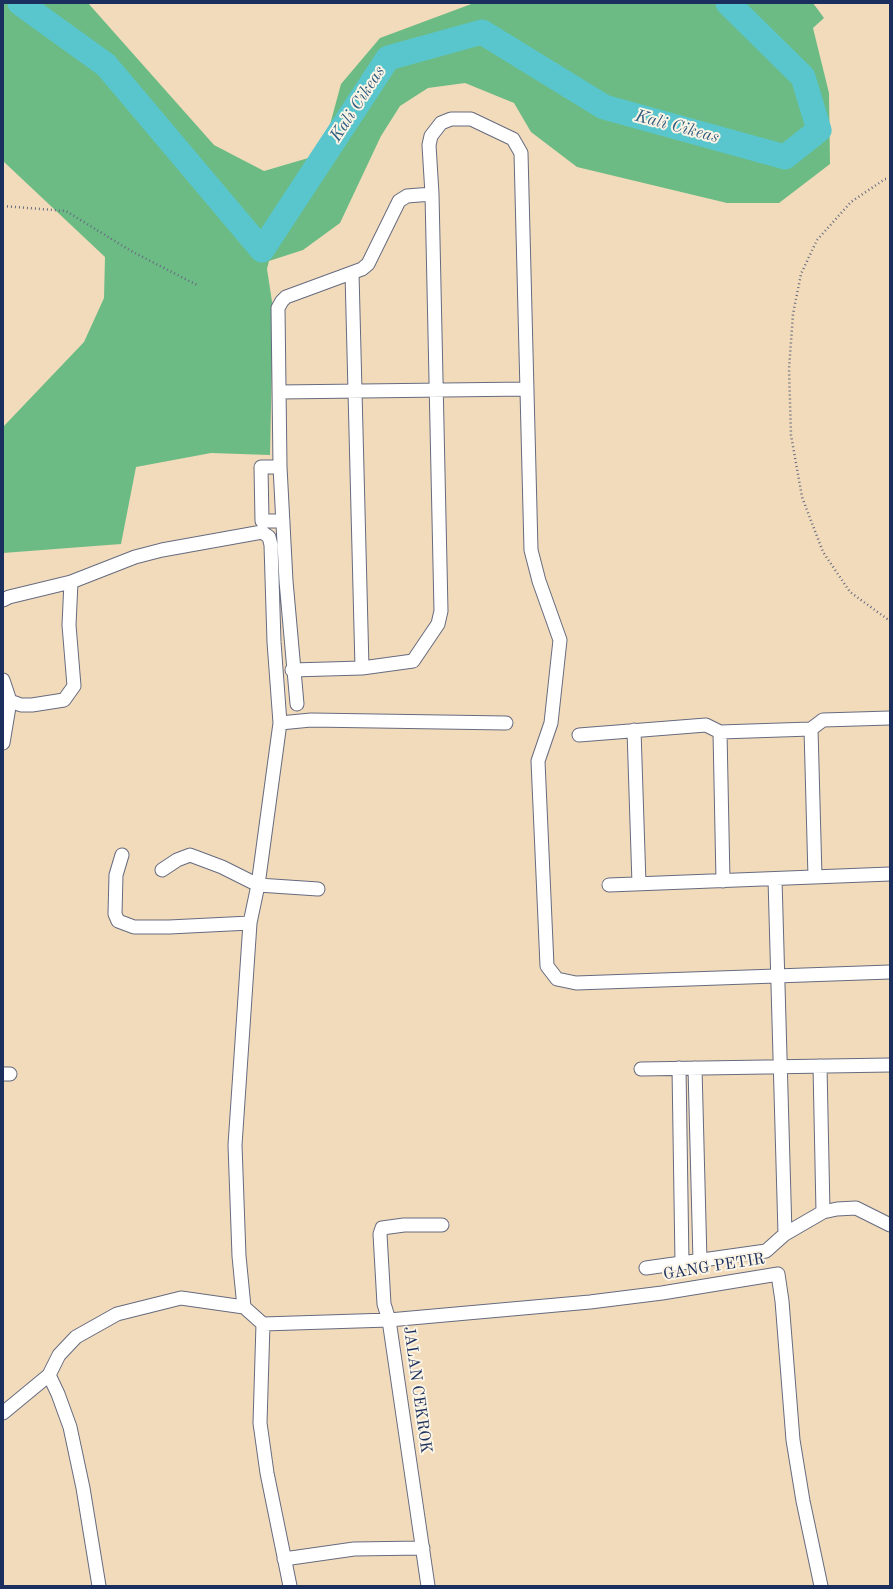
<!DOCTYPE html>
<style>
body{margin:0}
#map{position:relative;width:893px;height:1589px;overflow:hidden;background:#f2dbbb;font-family:"Old Standard TT",serif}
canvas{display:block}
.frame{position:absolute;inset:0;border:4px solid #1b2f5e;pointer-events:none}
</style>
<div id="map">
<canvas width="893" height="1589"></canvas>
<div class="frame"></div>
</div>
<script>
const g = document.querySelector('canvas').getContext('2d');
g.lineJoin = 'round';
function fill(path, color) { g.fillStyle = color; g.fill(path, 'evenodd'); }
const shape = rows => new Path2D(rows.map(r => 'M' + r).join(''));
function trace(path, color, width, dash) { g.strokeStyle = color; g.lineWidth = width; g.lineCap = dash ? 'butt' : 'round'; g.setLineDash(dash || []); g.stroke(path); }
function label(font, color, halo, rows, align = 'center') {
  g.font = font + ' "Old Standard TT",serif'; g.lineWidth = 4; g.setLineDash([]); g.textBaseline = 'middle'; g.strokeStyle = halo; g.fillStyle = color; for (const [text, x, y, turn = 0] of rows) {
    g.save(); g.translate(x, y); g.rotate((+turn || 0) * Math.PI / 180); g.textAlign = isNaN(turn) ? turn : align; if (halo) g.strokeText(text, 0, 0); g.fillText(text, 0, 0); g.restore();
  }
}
fill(shape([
 [3,3,88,3,214,145,264,171,322,154,341,84,380,38,474,3,813,3,824,18,813,28,829,93,830,164,779,203,727,203,577,167,531,132,514,103,465,83,428,88,400,106,381,136,340,223,303,250,269,261,267,269,273,308,270,455,211,453,136,467,121,544,3,553,3,427,84,342,104,298,105,257,3,161]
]), '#6cbb85');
trace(shape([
 [20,3,106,65,262,250,388,58,482,32,604,107,785,157,819,130,803,77,728,3]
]), '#59c6ce', 25);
const street = shape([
 [352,273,362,668],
 [279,392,527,389],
 [280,467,261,467,262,521,283,521],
 [3,600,9,597,71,582,135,557,162,550,262,532,269,537,271,545,274,642,280,723,258,885,250,923,235,1145,239,1256,244,1307],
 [292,670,362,668,413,661,438,624,441,611,432,194],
 [3,680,10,701,3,743],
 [10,701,21,705,32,705,64,700,74,686,69,625,71,582],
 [297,704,286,581,280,467,278,308,282,301,286,297,362,269,368,264,399,201,407,196,432,194,429,145,431,136,441,123,451,119,471,119,513,139,521,153,531,550,539,581,560,640,551,723,538,761,547,966,557,979,576,983,890,972],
 [280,723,311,720,506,723],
 [811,729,815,877],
 [634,730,639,884],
 [720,732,723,881],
 [579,735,706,725,720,732,811,729,823,720,890,718],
 [122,855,116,875,115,914,118,921,134,927,169,927,250,923],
 [162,870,177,860,190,855,222,867,258,885,318,889],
 [775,879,785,1234],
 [609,885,890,874],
 [820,1066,823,1212],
 [679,1068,682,1263],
 [695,1068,700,1261],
 [641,1069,890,1065],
 [3,1074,10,1074],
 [442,1225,404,1225,382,1228,380,1234,384,1304,389,1320,590,1302,662,1293,778,1274,782,1301,793,1440,803,1501,821,1586],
 [646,1268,766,1251,785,1234,823,1212,837,1209,856,1208,890,1225],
 [263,1324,260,1423,267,1473,290,1586],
 [49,1375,58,1394,70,1427,83,1488,99,1586],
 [3,1413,49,1375,59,1355,76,1337,117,1314,181,1298,244,1307,263,1324,389,1320,428,1586],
 [284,1559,354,1549,423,1548]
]);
trace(street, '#666b7f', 15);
trace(shape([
 [890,179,885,179,851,202,817,240,801,274,793,314,789,369,791,435,802,497,823,552,850,592,890,621],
 [3,206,66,211,131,251,197,285]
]), '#666b7f', 2.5, [1, 3]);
trace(street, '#fff', 13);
label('16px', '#1b2f5e', '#fcf5e5', [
 ["GANG PETIR",714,1267,-9],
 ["JALAN CEKROK",417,1390,82]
]);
label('italic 17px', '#2e5c80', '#fcf5e5', [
 ["Kali Cikeas",358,104,-57],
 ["Kali Cikeas",677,127,15]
]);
</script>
